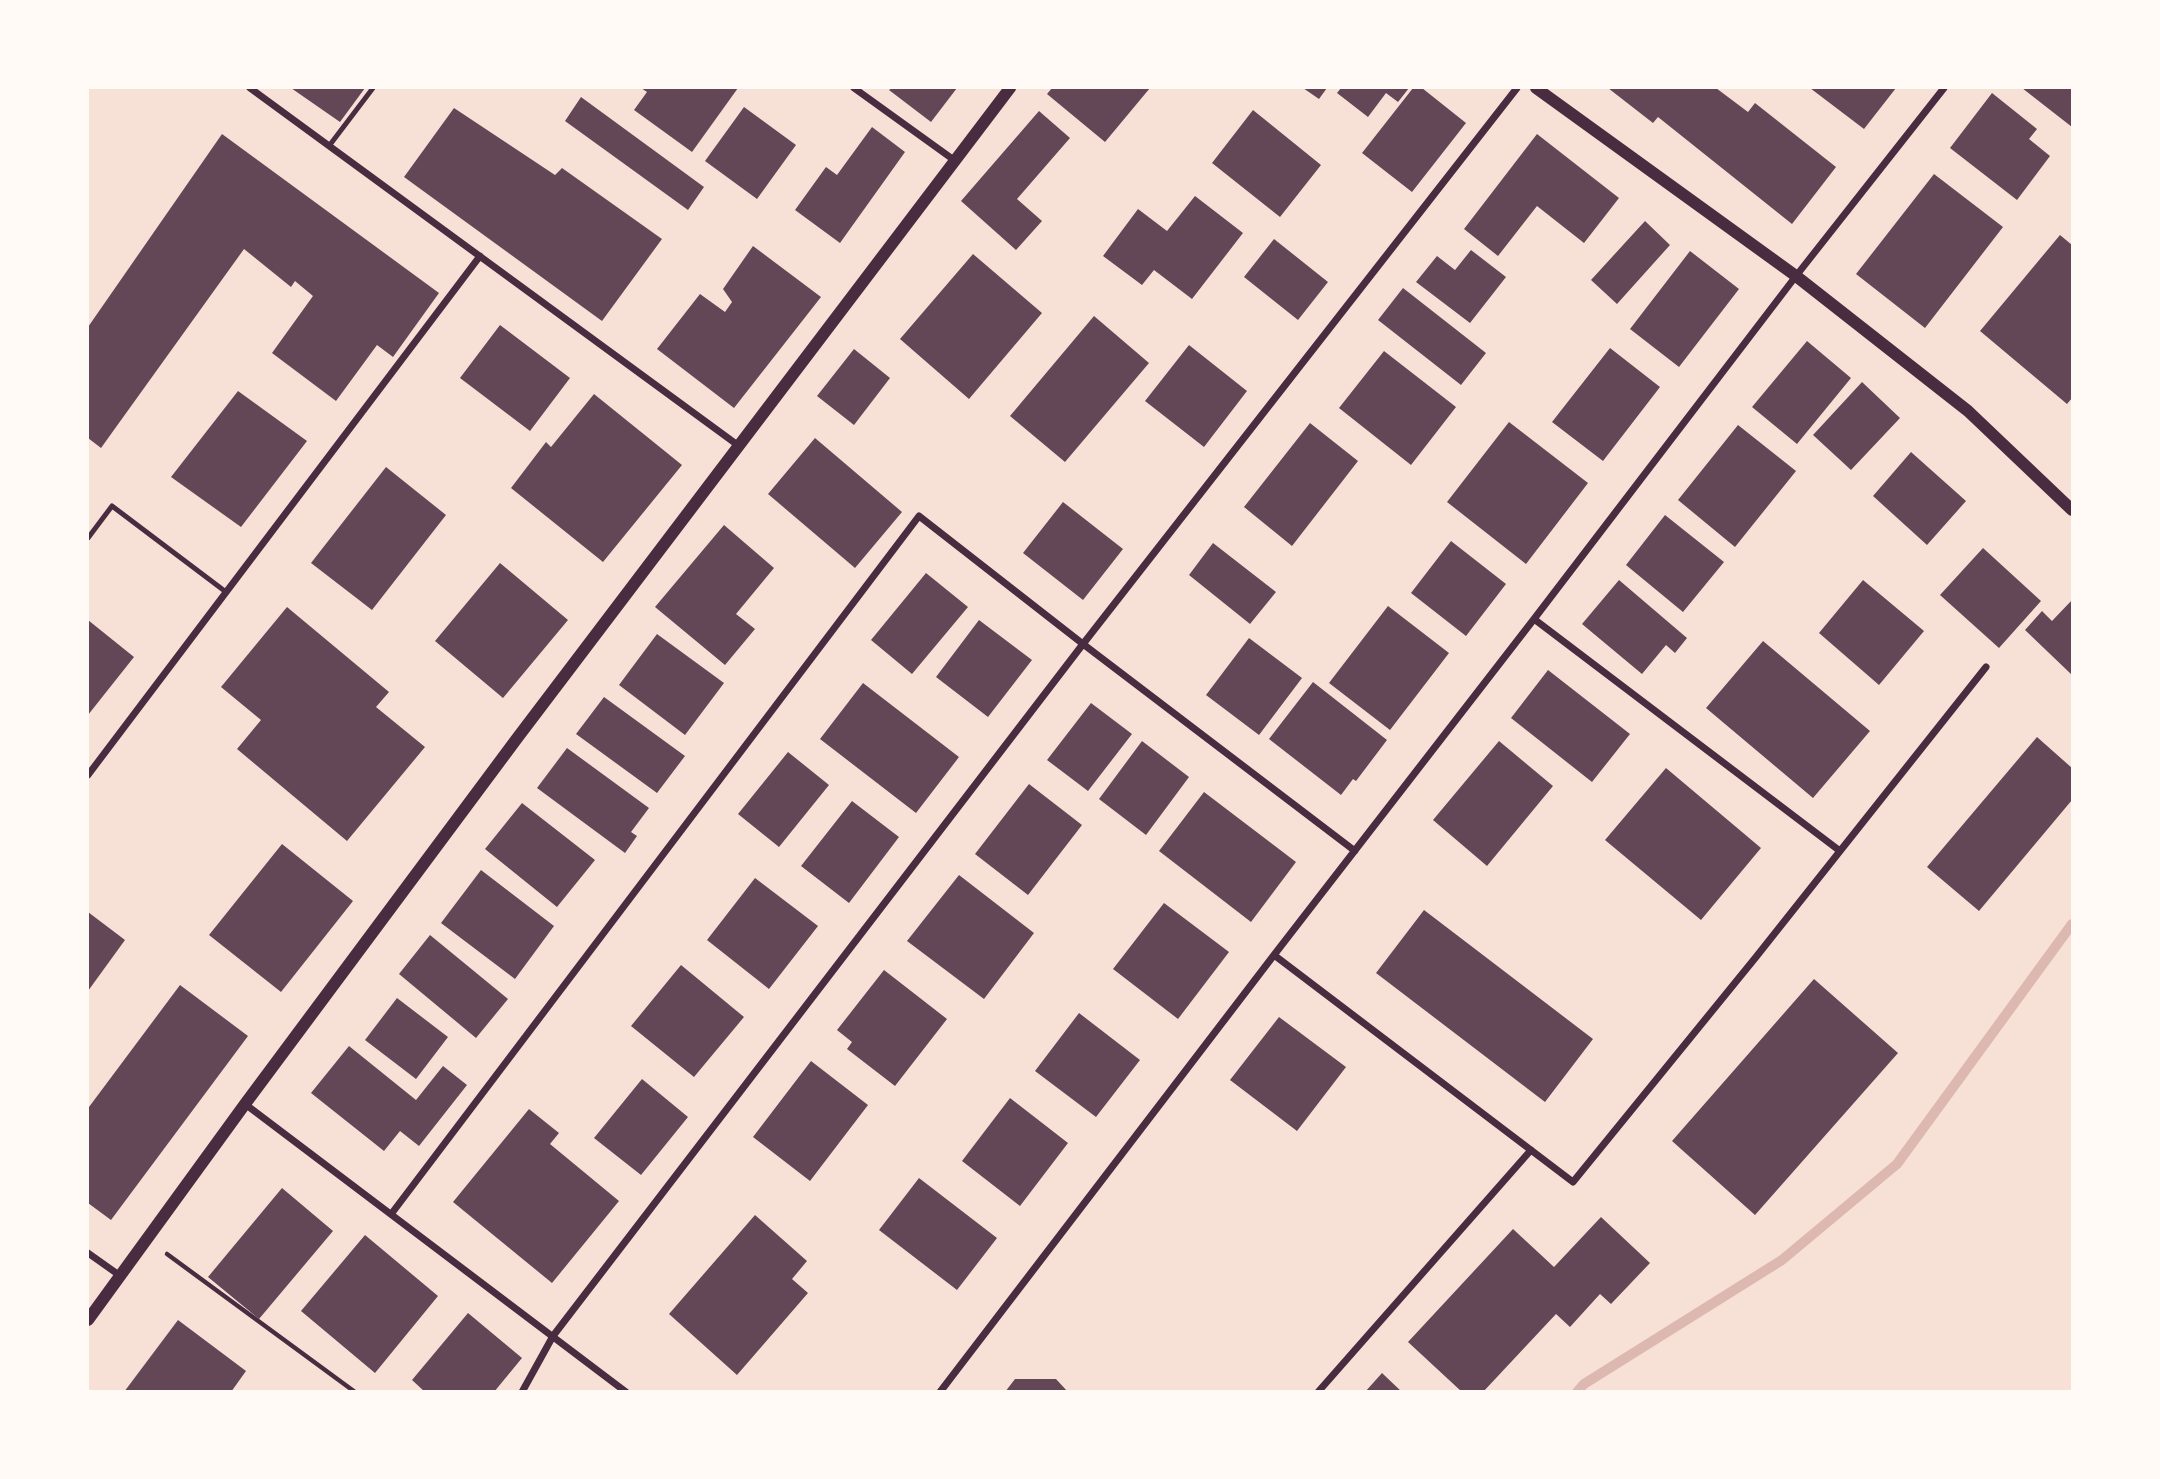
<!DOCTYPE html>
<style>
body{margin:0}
#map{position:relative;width:2160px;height:1479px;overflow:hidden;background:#f7e1d7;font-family:Manrope,sans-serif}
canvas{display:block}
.frame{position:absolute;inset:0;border:89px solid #fffaf5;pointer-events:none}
</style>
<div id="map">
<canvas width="2160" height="1479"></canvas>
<div class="frame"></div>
</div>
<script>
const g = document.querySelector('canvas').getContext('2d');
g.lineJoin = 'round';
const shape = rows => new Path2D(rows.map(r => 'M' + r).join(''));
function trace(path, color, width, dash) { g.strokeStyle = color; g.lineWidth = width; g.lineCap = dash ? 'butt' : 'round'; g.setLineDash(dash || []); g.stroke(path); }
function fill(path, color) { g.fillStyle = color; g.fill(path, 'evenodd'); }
trace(shape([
 [1577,1392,1584,1384,1782,1260,1897,1164,2072,924]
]), '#dcb8b0', 10);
fill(shape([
 [291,88,365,88,340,122],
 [641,88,738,88,692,152,634,110,647,92],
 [892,88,957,88,931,122,889,90],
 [1052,88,1150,88,1105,142,1047,94],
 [1303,88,1327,88,1319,99],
 [1341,88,1409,88,1398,102,1386,93,1368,117,1337,93],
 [1413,88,1422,88,1466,123,1412,192,1362,153],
 [1608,88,1716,88,1748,112,1755,103,1836,167,1792,224,1658,117,1653,123],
 [1810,88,1896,88,1864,129],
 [2022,88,2072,88,2072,127],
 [1992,93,2037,129,2029,139,2050,156,2017,200,1950,148],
 [581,97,704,187,688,210,565,121],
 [744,107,796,145,757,199,705,161],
 [454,108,555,175,562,168,662,239,602,321,404,177],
 [1253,110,1321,165,1280,217,1212,163],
 [1039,111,1070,138,1017,199,1042,221,1016,250,961,201],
 [872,127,905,152,840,243,795,210,826,167,837,175],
 [222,134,439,293,393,357,377,345,336,401,272,353,313,296,295,281,291,287,244,249,101,448,88,438,88,327],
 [1537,134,1619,198,1584,243,1537,206,1498,256,1464,229],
 [1934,174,2003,227,1925,328,1856,274],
 [1195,196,1243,233,1192,299,1154,270,1142,285,1103,256,1138,209,1167,231],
 [1645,221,1670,245,1617,304,1591,280],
 [2060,235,2072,245,2072,398,2067,404,1980,331],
 [1274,239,1328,282,1298,320,1244,277],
 [753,246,821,297,734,408,657,349,700,294,725,312,732,302,723,289],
 [1471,250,1506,277,1470,323,1416,282,1437,256,1455,270],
 [1690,251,1739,289,1679,367,1630,329],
 [973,254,1042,313,969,399,900,339],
 [1403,288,1486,353,1461,385,1378,320],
 [1094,316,1149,363,1065,462,1010,416],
 [500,325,570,378,530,431,460,378],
 [1807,341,1851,378,1797,444,1752,407],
 [1189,345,1247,391,1204,447,1145,401],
 [1610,348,1660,387,1603,461,1552,422],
 [854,349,890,378,854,425,817,396],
 [1384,351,1456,407,1411,465,1339,408],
 [1862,382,1900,418,1851,470,1813,435],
 [238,391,307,441,241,527,171,477],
 [594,394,682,465,603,562,511,488,546,442,551,447],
 [1509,422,1588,483,1526,564,1447,502],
 [1310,423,1358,461,1292,546,1244,507],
 [1738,425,1796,471,1735,547,1678,500],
 [815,438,902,512,855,568,768,494],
 [1911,452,1966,501,1927,545,1873,496],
 [386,467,446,515,372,610,311,563],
 [1063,502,1123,549,1083,600,1023,553],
 [1665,515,1724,562,1683,612,1626,565],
 [724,525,774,568,736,614,755,629,725,665,655,607],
 [1451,541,1506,584,1466,636,1411,593],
 [1213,543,1276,592,1250,624,1189,575],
 [1983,548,2041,601,1999,648,1940,595],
 [500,563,568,620,503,698,435,641],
 [926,573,968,607,912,674,871,640],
 [1619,580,1687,638,1675,653,1666,645,1642,674,1582,624],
 [1863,580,1924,631,1879,685,1819,633],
 [2072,600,2072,675,2025,630,2042,611,2052,621],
 [1388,606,1449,653,1390,730,1329,683],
 [287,607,389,692,376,707,425,747,347,841,237,749,261,720,221,687],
 [88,620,134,657,88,715],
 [979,620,1032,660,988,717,936,677],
 [657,634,724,683,685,735,619,685],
 [1249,638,1302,678,1259,735,1206,695],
 [1763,641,1870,731,1813,798,1706,708],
 [1548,670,1630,734,1592,782,1511,718],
 [1313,682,1387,740,1356,781,1353,779,1341,795,1269,739],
 [863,683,959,757,916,813,820,739],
 [604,697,685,756,657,793,576,734],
 [1091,703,1132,734,1088,791,1047,760],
 [2037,737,2072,768,2072,800,1979,911,1927,867],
 [1142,741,1189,777,1146,835,1099,799],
 [1499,741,1553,786,1487,866,1433,820],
 [567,748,649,808,631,832,637,836,625,853,537,788],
 [788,752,829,785,779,847,738,814],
 [1666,768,1761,848,1701,920,1605,840],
 [1029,784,1082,825,1028,895,975,854],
 [1204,792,1296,862,1251,922,1159,851],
 [852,801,899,837,849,903,801,866],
 [522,803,595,860,557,907,485,849],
 [282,844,353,901,281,992,209,935],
 [481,870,554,926,515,979,441,923],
 [959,875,1034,933,984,999,907,941],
 [755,878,818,926,769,989,707,940],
 [1164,903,1229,952,1178,1019,1113,969],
 [1424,910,1593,1039,1545,1102,1376,973],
 [88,912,125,940,88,991],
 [430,935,508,999,476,1038,399,974],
 [681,965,744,1017,694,1077,631,1026],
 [884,970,947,1019,895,1086,847,1049,852,1042,837,1030],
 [1814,979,1898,1053,1755,1215,1672,1141],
 [180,985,248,1036,111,1220,88,1203,88,1105,89,1107],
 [397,998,448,1037,416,1079,365,1040],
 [1079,1013,1140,1060,1096,1117,1035,1071],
 [1279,1017,1346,1067,1297,1131,1230,1080],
 [349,1046,416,1100,443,1066,467,1085,419,1146,400,1131,384,1151,311,1093],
 [811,1061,868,1105,810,1181,753,1137],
 [642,1079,688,1117,641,1175,594,1138],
 [1010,1098,1068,1143,1020,1206,962,1161],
 [529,1109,559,1133,550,1144,619,1201,552,1283,453,1202],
 [919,1178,997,1238,957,1290,879,1230],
 [282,1188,333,1231,259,1319,208,1277],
 [755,1215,807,1261,792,1279,808,1293,737,1375,669,1314],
 [1601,1217,1650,1263,1611,1304,1600,1294,1570,1327,1556,1314,1483,1392,1462,1392,1408,1342,1513,1229,1554,1267],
 [365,1235,438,1296,375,1373,301,1311],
 [468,1313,522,1358,494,1392,425,1392,412,1380],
 [178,1320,246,1371,231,1392,124,1392],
 [1382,1373,1402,1392,1365,1392],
 [1015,1379,1056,1379,1068,1392,1005,1392]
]), '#644757');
trace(shape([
 [167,1254,355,1392]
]), '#4a2c40', 4.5);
trace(shape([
 [329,146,373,88],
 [88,538,112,506,226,592]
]), '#4a2c40', 5);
trace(shape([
 [250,88,739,446],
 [854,88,954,160],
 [1534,619,1840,851],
 [88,775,480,256],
 [1274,955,1573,1182,1756,957,1986,667],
 [245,1104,626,1392],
 [392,1213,919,516,1083,644,1355,851],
 [88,1253,119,1275],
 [522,1392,553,1336,1083,644,1517,88],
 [940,1392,1274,955,1534,619,1796,276,1944,88],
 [1318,1392,1531,1150]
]), '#4a2c40', 7);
trace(shape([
 [1536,88,1796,276,1968,411,2072,510],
 [88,1320,245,1104,518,737,1010,88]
]), '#4a2c40', 12);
</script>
